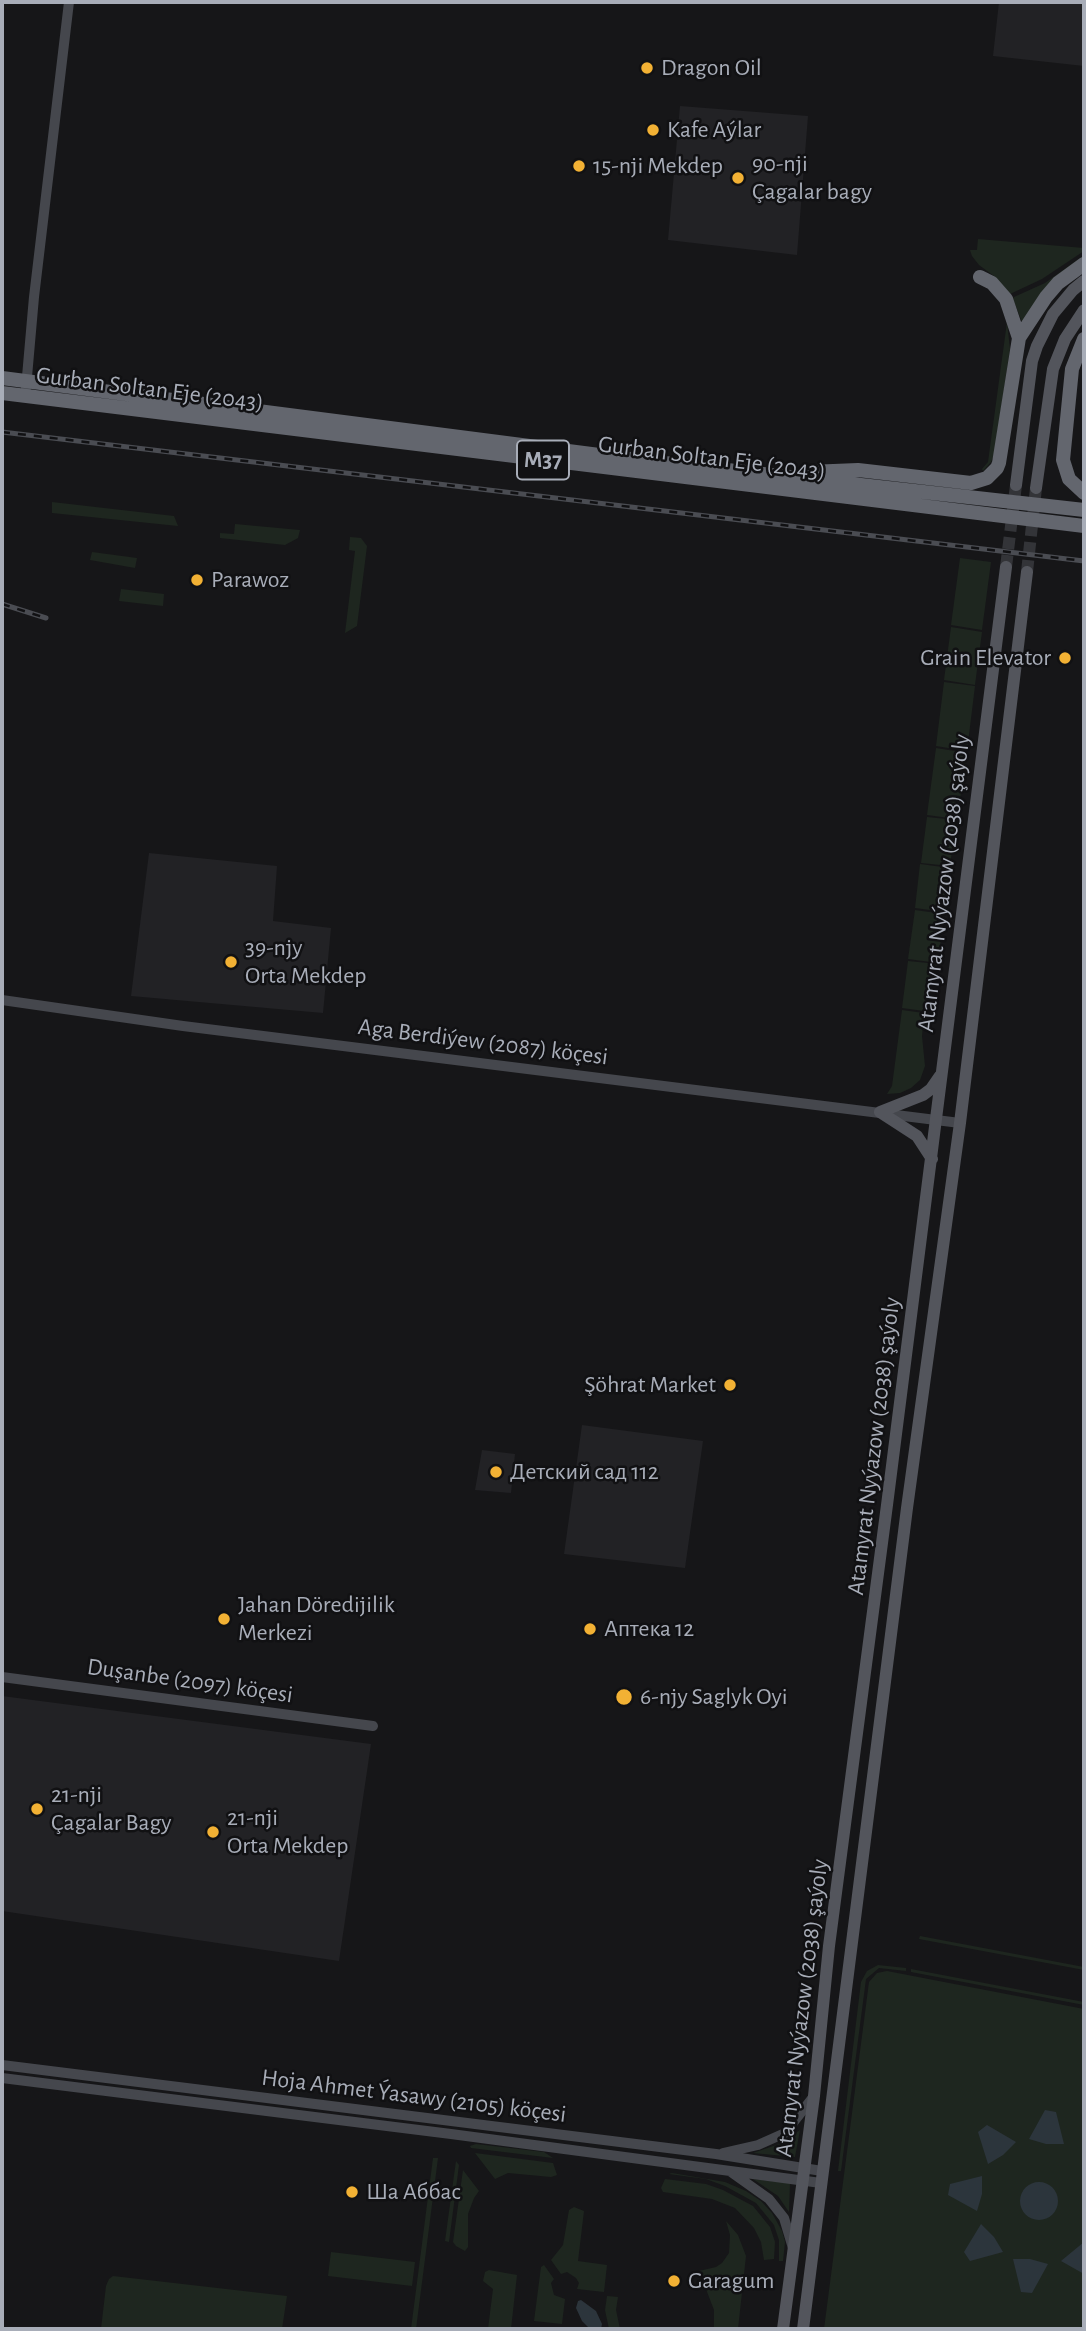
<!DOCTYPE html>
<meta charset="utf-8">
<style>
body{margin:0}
#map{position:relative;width:1086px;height:2331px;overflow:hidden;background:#161618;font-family:"Alegreya Sans",sans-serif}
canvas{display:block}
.frame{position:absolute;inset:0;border:4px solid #a8adb8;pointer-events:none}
</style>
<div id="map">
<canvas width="1086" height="2331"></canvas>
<div class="frame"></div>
</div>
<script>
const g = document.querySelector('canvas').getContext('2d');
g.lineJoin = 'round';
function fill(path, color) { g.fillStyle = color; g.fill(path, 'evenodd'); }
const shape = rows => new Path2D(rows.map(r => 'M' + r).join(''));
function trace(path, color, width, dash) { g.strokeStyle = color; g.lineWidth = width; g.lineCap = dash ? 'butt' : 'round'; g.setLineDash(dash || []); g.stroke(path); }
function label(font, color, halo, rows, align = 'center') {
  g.font = font + ' "Alegreya Sans",sans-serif'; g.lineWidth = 5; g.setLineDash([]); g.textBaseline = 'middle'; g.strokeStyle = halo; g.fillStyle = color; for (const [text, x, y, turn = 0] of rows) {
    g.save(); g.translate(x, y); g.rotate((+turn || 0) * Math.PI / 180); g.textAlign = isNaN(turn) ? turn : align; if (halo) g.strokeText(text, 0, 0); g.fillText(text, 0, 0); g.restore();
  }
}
fill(shape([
 [999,2,1084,2,1084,66,993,56],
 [680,106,808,116,797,255,668,240],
 [149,853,277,866,273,921,331,928,323,1013,131,996],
 [582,1425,703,1441,685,1568,564,1554],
 [482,1450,515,1454,511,1493,475,1490],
 [2,1696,371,1744,339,1961,2,1911]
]), '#222225');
fill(shape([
 [978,239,1084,248,1084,251,1042,279,1010,294,994,276,979,265,972,256,970,250,977,250],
 [1084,255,1084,257,1022,322,1013,299,1014,297,1045,283],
 [1007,322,1010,349,994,455,991,462,983,471,982,469,988,462],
 [52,502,174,516,178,526,52,513],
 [235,524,300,530,298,538,285,545,220,538,220,533,234,534],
 [350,537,361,538,367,546,357,626,345,633,355,551,349,550],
 [92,552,137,558,135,568,90,560],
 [960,558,991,562,982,630,951,625],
 [121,589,164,594,163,606,119,601],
 [951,627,982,632,975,685,944,680],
 [944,682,975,686,967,751,936,746],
 [936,748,967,753,957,819,927,815],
 [927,817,956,820,950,866,921,863],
 [920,864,950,868,945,912,915,908],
 [915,910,944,914,938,963,908,959],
 [908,961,938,964,935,983,924,1011,902,1008],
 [902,1010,924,1013,922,1036,925,1066,920,1080,911,1088,900,1093,887,1094,892,1086],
 [920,1936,1084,1967,1084,1970,919,1939],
 [878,1965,906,1968,906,1971,879,1968,866,1979,841,2171,838,2171,861,1982,867,1971],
 [911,1969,1084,2002,1084,2005,911,1972],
 [887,1971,1084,2009,1084,2329,824,2329,869,1982,877,1973],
 [800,2130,795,2157,753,2153,779,2144],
 [476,2144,544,2152,553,2158,471,2148,470,2146],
 [475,2153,553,2163,557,2175,551,2177,508,2173,495,2179],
 [433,2158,438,2158,416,2329,411,2329],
 [456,2161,459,2165,449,2242,445,2241],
 [463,2170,479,2191,474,2198,468,2214,468,2247,465,2251,456,2246,453,2242],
 [672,2173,725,2182,746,2191,761,2201,772,2213,782,2231,785,2242,783,2261,779,2261,779,2240,774,2225,756,2203,725,2186,706,2179,669,2174],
 [665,2179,706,2184,723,2190,753,2206,770,2227,775,2242,774,2259,764,2260,761,2242,754,2228,735,2208,712,2199,663,2192,661,2188],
 [753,2179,790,2183,789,2212,778,2196],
 [574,2207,584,2211,578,2261,607,2265,604,2292,577,2289,579,2283,576,2278,567,2272,561,2274,551,2260,563,2245,569,2210],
 [726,2221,738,2235,746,2256,738,2329,714,2329,714,2310,699,2271,716,2267,722,2263,729,2253,730,2235],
 [331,2252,415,2262,412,2286,328,2276],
 [544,2265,554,2279,551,2283,554,2295,565,2299,562,2324,534,2321,541,2267],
 [489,2270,517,2275,511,2329,488,2329,493,2289,483,2281,485,2272],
 [113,2276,287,2296,282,2329,101,2329,106,2286,109,2279],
 [607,2296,618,2297,616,2310,620,2329,609,2329,605,2310]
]), '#1e261f');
fill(shape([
 [1045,2110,1056,2112,1064,2144,1046,2144,1029,2139],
 [987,2125,1016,2142,1003,2155,988,2164,978,2132],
 [982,2176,982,2194,977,2211,948,2195,950,2184],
 '1020 2201a19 19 0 1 1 38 0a19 19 0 1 1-38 0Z',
 [981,2224,994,2237,1003,2252,970,2261,964,2252],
 [1084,2242,1084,2274,1061,2261],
 [1013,2259,1030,2259,1048,2264,1032,2293,1021,2292],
 [581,2300,596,2311,602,2324,601,2329,590,2329,582,2321,576,2308,578,2301]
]), '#2c353c');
trace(shape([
 [1006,567,1016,485],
 [1027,572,1036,488]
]), '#333438', 12, [12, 6]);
trace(shape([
 [26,388,34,297,69,2],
 [2,1000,183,1026,960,1123],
 [2,1677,373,1726],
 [2,2065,716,2154,822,2171],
 [2,2078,451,2134,821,2183],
 [723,2153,758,2145,785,2133,814,2096],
 [731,2172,769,2199,784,2218,793,2248]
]), '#45474d', 10);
trace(shape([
 [1016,485,1032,361,1037,346,1053,314,1073,290,1084,281],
 [1036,488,1053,369,1065,339,1084,310],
 [880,1112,923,1095,931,1089,940,1076],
 [880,1112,917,1136,932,1159],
 [783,2329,814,2096,829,1946,887,1505,1006,567],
 [803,2329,907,1508,960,1123,1027,572]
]), '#53555c', 12);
trace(shape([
 [980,277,992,283,1006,299,1019,338],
 [1084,339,1072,369,1063,460,1069,479,1084,493],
 [2,378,638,460,1084,510],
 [2,393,1084,526],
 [809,472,858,470,971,483,987,478,997,468,999,463,1019,338,1046,297,1058,283,1084,264]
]), '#63666e', 14);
const rail = shape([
 [2,432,1084,561],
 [2,604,46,618]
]);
trace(rail, '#4a4c52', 5);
trace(rail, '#111113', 2.5, [8]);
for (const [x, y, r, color] of [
 [647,68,7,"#f2b134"],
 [653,130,7,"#f2b134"],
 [579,166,7,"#f2b134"],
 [738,178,7,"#f2b134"],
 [197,580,7,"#f2b134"],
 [1065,658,7,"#f2b134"],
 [231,962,7,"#f2b134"],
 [730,1385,7,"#f2b134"],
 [496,1472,7,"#f2b134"],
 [224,1619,7,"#f2b134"],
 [590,1629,7,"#f2b134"],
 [624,1697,9,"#f2b134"],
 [37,1809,7,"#f2b134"],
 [213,1832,7,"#f2b134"],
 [352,2192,7,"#f2b134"],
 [674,2281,7,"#f2b134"]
]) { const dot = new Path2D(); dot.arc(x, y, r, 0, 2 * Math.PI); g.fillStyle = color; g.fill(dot); trace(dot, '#111113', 2.5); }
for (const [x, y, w] of [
 [543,460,52]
]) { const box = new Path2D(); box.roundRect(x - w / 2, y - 19.5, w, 39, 5); g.fillStyle = '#111113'; g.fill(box); trace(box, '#a8adb8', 2); }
label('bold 23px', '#a8adb8', null, [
 ["M37",543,460]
]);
label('24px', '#a8adb8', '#111113', [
 ["Dragon Oil",661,68],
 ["Kafe Aýlar",667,130],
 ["90-nji",752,164],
 ["Çagalar bagy",752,192],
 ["15-nji Mekdep",593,166],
 ["Parawoz",211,580],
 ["Grain Elevator",1051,658,"right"],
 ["39-njy",245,948],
 ["Orta Mekdep",245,976],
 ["Şöhrat Market",716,1385,"right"],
 ["Детский сад 112",510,1472],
 ["Jahan Döredijilik",238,1605],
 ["Merkezi",238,1633],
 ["Аптека 12",604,1629],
 ["6-njy Saglyk Oyi",640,1697],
 ["21-nji",51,1795],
 ["Çagalar Bagy",51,1823],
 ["21-nji",227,1818],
 ["Orta Mekdep",227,1846],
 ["Ша Аббас",366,2192],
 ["Garagum",688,2281]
], 'left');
label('24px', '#a8adb8', '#111113', [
 ["Gurban Soltan Eje (2043)",150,389,7],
 ["Gurban Soltan Eje (2043)",712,458,7],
 ["Atamyrat Nyýazow (2038) şaýoly",944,883,-83],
 ["Aga Berdiýew (2087) köçesi",483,1042,7],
 ["Atamyrat Nyýazow (2038) şaýoly",874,1446,-83],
 ["Duşanbe (2097) köçesi",190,1681,8],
 ["Atamyrat Nyýazow (2038) şaýoly",802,2008,-83],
 ["Hoja Ahmet Ýasawy (2105) köçesi",414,2096,7]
]);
</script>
